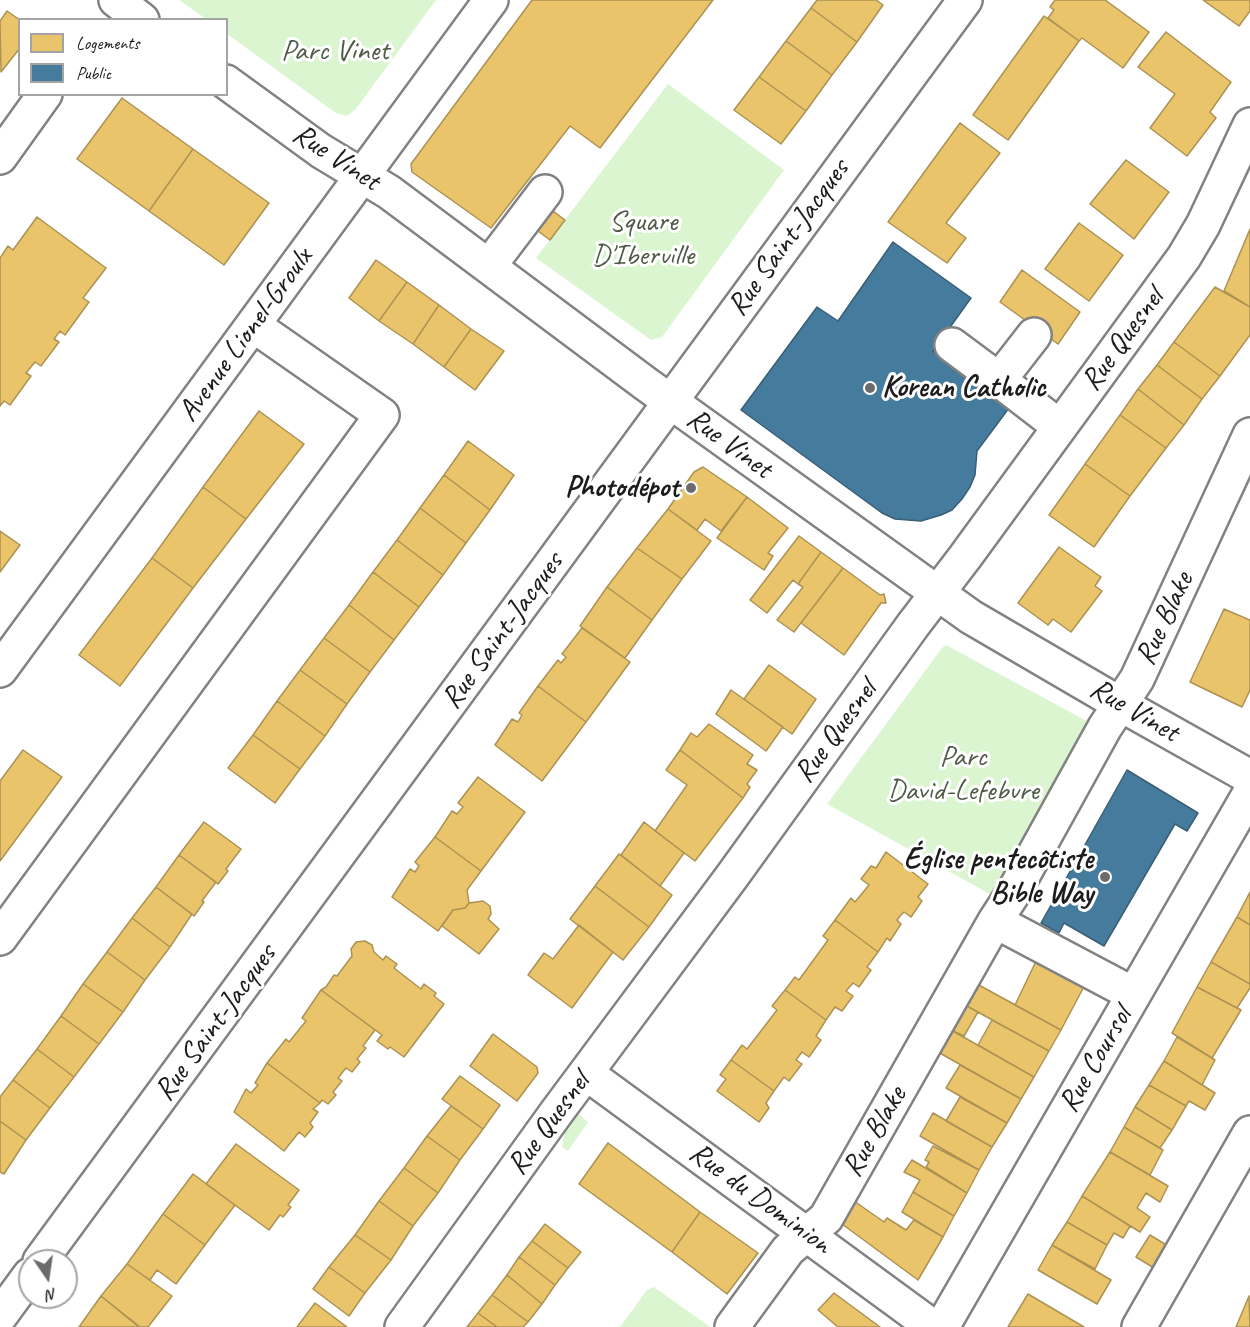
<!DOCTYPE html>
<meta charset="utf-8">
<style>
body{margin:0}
#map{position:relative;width:1250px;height:1327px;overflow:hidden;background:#fff;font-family:Caveat,sans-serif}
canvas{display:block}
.legend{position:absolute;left:18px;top:18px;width:210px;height:78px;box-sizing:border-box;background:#fff;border:2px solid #a4a4a4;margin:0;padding:8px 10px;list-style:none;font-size:18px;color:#1c1c1c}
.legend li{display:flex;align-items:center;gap:12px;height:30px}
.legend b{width:30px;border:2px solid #a4a4a4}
.north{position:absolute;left:18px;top:1249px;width:60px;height:60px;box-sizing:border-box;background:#fff;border:2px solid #a4a4a4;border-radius:50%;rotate:167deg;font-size:16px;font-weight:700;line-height:24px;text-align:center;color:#1c1c1c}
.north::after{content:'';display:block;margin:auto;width:21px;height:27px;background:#6b6b6b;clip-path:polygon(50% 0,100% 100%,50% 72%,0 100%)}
</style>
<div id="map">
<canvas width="1250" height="1327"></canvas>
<ul class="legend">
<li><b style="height:16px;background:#e9c46a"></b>Logements</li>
<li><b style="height:16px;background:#457b9d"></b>Public</li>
</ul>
<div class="north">N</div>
</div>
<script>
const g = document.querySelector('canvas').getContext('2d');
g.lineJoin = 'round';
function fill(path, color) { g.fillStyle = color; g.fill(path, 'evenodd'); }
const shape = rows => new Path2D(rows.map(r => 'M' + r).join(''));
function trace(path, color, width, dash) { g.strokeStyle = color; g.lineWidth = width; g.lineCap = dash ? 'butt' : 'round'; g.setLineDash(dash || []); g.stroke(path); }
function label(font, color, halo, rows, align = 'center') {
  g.font = font + ' Caveat,sans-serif'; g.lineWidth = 6; g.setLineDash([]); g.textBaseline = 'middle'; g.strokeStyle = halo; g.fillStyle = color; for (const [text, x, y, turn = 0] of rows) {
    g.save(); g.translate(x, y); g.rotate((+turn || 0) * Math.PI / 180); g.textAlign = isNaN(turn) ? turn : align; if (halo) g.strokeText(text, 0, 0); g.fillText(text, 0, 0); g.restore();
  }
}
fill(shape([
 [179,0,436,0,355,110,347,116,336,113,227,34,226,20,206,19],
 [668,84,784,170,662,337,651,340,536,258],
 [946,645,1094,725,997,898,827,804,942,648],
 [576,1112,588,1122,568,1151,562,1147,564,1135,566,1127],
 [654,1287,710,1327,620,1327,647,1290]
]), '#dcf5d1');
const homes = shape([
 [532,0,713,0,600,148,570,126,491,228,412,172,411,164,532,0],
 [817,0,876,0,883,5,857,42,811,8,817,0],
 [1055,0,1105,0,1149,32,1123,68,1082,38,1079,41,1048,18,1054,10,1050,7,1055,0],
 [1203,0,1250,0,1250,11,1239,26,1203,0],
 [811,8,857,42,832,75,786,41,811,8],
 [7,11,20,20,20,48,1,72,0,21,7,11],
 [1044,16,1079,41,1008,140,973,115,1044,16],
 [1166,32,1231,82,1210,112,1216,118,1187,156,1150,128,1175,94,1138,67,1166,32],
 [786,41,832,75,806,111,759,77,786,41],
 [759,77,806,111,781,144,734,110,759,77],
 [122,98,193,149,149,211,77,159,122,98],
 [960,123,1000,153,946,223,966,238,947,263,888,222,960,123],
 [193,149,269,203,224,265,149,211,193,149],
 [1126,160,1169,192,1134,239,1090,204,1126,160],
 [553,211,565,220,550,240,538,231,553,211],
 [37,217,106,268,83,298,89,302,65,335,60,331,54,339,59,342,41,366,35,362,26,373,31,376,10,405,4,401,0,406,0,258,8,246,13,250,37,217],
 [1079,223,1123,255,1089,301,1045,269,1079,223],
 [1250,229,1250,307,1224,291,1250,229],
 [376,260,407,282,379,321,349,298,376,260],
 [1022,270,1080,312,1058,344,1000,302,1022,270],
 [407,282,439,305,413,344,379,321,407,282],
 [1215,287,1250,307,1250,335,1220,376,1174,342,1215,287],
 [439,305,471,329,444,367,413,344,439,305],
 [471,329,504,351,475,390,444,367,471,329],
 [1174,342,1220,376,1202,399,1157,365,1174,342],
 [1157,365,1202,399,1184,425,1138,389,1157,365],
 [1138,389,1184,425,1166,448,1120,415,1138,389],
 [259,411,304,444,246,519,203,487,259,411],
 [1120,415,1166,448,1130,496,1085,464,1120,415],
 [468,441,514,475,490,510,444,475,468,441],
 [1085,464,1130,496,1094,547,1049,515,1085,464],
 [703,467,747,497,721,531,705,519,697,530,668,509,694,472,703,467],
 [444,475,490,510,466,543,420,508,444,475],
 [203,487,246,519,193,588,152,558,203,487],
 [747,497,788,528,768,553,773,556,764,570,717,538,747,497],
 [420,508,466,543,443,575,397,540,420,508],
 [668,509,711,541,682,579,637,548,668,509],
 [0,531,20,545,0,572,0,531],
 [799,536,821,552,798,584,793,580,767,613,750,600,799,536],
 [397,540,443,575,419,607,373,572,397,540],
 [1059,547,1101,577,1095,586,1102,591,1071,632,1053,619,1048,625,1018,603,1059,547],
 [637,548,682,579,652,620,607,587,637,548],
 [821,552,843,568,794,632,777,620,803,587,798,584,821,552],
 [152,558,193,588,120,686,79,655,152,558],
 [843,568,880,595,884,594,886,603,881,603,844,655,801,623,843,568],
 [373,572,419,607,394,640,349,605,373,572],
 [607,587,652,620,625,658,580,626,607,587],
 [349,605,394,640,370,672,324,638,349,605],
 [1224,609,1250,620,1250,690,1242,707,1190,682,1224,609],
 [582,628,630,662,586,722,538,686,558,660,561,663,566,657,562,654,582,628],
 [324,638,370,672,347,704,300,670,324,638],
 [769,665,816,699,792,734,744,699,769,665],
 [300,670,347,704,325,736,277,701,300,670],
 [538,686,586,722,542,781,495,745,512,719,518,722,522,715,519,713,538,686],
 [731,690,783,727,766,751,716,714,731,690],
 [277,701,325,736,300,769,253,735,277,701],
 [709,724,753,755,747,764,757,770,747,784,750,787,743,798,680,750,691,733,697,737,709,724],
 [253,735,300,769,275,803,228,768,253,735],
 [23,750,62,777,0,861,0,781,23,750],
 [680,750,743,798,695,861,655,831,687,785,666,770,680,750],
 [478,777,525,812,481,871,435,837,452,811,457,814,463,807,458,803,478,777],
 [204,822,241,849,226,869,228,871,218,884,179,855,204,822],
 [644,822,684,853,660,886,621,855,644,822],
 [435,837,481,871,467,890,469,903,465,908,453,910,438,931,392,897,410,869,415,872,419,866,415,862,435,837],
 [886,852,928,884,918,897,922,901,911,917,904,912,900,916,897,920,901,924,890,941,887,938,878,952,835,920,851,898,855,902,869,885,861,879,871,866,876,868,886,852],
 [619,854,672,895,649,927,595,886,619,854],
 [179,855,216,882,202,901,204,902,194,916,156,887,179,855],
 [595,886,649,927,623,960,570,919,595,886],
 [156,887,192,914,170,947,132,918,156,887],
 [1250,892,1250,925,1237,917,1250,892],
 [483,901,490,906,491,914,488,919,499,929,479,954,442,926,453,910,465,908,469,903,483,901],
 [1237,917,1250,925,1250,984,1211,962,1237,917],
 [132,918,170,947,145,980,107,952,132,918],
 [835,920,878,952,867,967,871,970,859,987,853,983,846,991,853,996,842,1011,835,1007,826,1020,785,990,795,977,799,980,828,940,823,936,835,920],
 [579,925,613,952,572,1008,528,975,544,953,553,959,579,925],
 [365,941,372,945,374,952,383,960,386,956,397,964,394,968,421,989,424,984,436,993,434,996,444,1004,404,1057,390,1047,388,1049,377,1041,382,1035,321,990,326,987,334,975,337,976,352,956,351,949,356,942,365,941],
 [107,952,145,980,123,1012,83,984,107,952],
 [1040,953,1088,979,1061,1030,1015,1005,1040,953],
 [1211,962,1250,984,1250,988,1237,1008,1197,987,1211,962],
 [83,984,123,1012,99,1044,61,1016,83,984],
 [977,984,1061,1030,1049,1051,965,1005,977,984],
 [1197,987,1241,1010,1212,1058,1172,1033,1197,987],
 [321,990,375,1030,363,1046,366,1048,357,1059,360,1062,352,1072,346,1068,338,1078,342,1081,333,1092,336,1095,328,1104,322,1100,320,1103,267,1063,286,1039,289,1042,306,1021,302,1018,321,990],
 [785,990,826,1020,816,1036,821,1040,809,1057,802,1052,796,1060,802,1064,789,1081,784,1077,774,1091,731,1060,742,1045,747,1049,764,1027,777,1010,772,1006,785,990],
 [965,1005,978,1012,964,1036,951,1030,965,1005],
 [61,1016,99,1044,74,1077,37,1049,61,1016],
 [992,1020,1049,1051,1034,1077,978,1045,992,1020],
 [951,1030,1034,1077,1021,1099,938,1052,951,1030],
 [493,1034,537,1067,538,1073,517,1101,470,1066,493,1034],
 [1177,1037,1215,1060,1202,1085,1164,1061,1177,1037],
 [37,1049,74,1077,50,1108,13,1080,37,1049],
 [731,1060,774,1091,766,1103,769,1108,759,1122,717,1091,726,1079,720,1075,731,1060],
 [1164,1061,1215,1093,1205,1110,1189,1101,1186,1106,1149,1085,1164,1061],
 [267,1063,320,1103,313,1109,318,1112,310,1123,313,1127,305,1137,299,1132,284,1151,234,1112,246,1089,251,1093,258,1085,255,1083,267,1063],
 [960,1065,1021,1099,1007,1123,946,1088,960,1065],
 [460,1076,500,1105,483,1129,442,1099,460,1076],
 [13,1080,50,1108,26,1140,0,1121,0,1097,13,1080],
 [1149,1085,1186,1106,1172,1130,1135,1107,1149,1085],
 [960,1097,1007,1123,992,1147,946,1121,960,1097],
 [451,1106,483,1129,460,1160,427,1136,451,1106],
 [1135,1107,1172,1130,1160,1148,1124,1127,1135,1107],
 [933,1113,992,1147,979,1170,920,1136,933,1113],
 [0,1121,26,1140,4,1174,0,1172,0,1121],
 [1124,1127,1163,1150,1150,1175,1110,1152,1124,1127],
 [427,1136,460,1160,438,1193,404,1168,427,1136],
 [608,1143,700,1212,672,1252,579,1184,608,1143],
 [236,1144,299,1190,288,1205,291,1207,283,1217,280,1215,269,1230,206,1184,236,1144],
 [933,1146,979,1170,967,1193,926,1167,929,1162,925,1160,933,1146],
 [1110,1152,1168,1186,1160,1202,1146,1193,1137,1208,1150,1217,1140,1232,1082,1196,1110,1152],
 [912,1160,967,1193,954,1216,913,1192,920,1180,904,1172,912,1160],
 [404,1168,438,1193,413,1226,379,1201,404,1168],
 [193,1174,235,1205,205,1245,163,1214,193,1174],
 [913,1192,954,1216,943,1237,902,1212,913,1192],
 [1082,1196,1130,1226,1123,1238,1114,1233,1107,1245,1067,1222,1082,1196],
 [379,1201,413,1226,391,1260,355,1235,379,1201],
 [854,1201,884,1222,887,1218,906,1230,914,1220,943,1237,918,1280,842,1224,854,1201],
 [700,1212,758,1253,727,1294,672,1252,700,1212],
 [163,1214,205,1245,176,1284,157,1270,150,1280,127,1264,163,1214],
 [1067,1222,1107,1245,1095,1269,1052,1245,1067,1222],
 [545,1224,581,1252,568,1268,532,1241,545,1224],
 [355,1235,391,1260,365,1293,329,1267,355,1235],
 [1150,1235,1168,1246,1154,1268,1136,1257,1150,1235],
 [532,1241,568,1268,555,1285,519,1257,532,1241],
 [1052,1245,1111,1280,1097,1304,1038,1270,1052,1245],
 [519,1257,555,1285,542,1304,507,1275,519,1257],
 [127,1264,172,1296,148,1327,140,1327,101,1296,127,1264],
 [329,1267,365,1293,349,1316,313,1289,329,1267],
 [507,1275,542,1304,528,1322,492,1295,507,1275],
 [834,1293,880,1327,838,1327,818,1310,834,1293],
 [1028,1294,1084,1327,1008,1327,1028,1294],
 [492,1295,528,1322,523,1327,497,1327,478,1313,492,1295],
 [101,1296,139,1327,79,1327,101,1296],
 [1249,1296,1250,1327,1236,1327,1249,1296],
 [315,1303,347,1327,297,1327,315,1303],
 [478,1313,497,1327,467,1327,478,1313]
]);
fill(homes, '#e9c46a');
trace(homes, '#ac9253', 1.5);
const public = shape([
 [893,242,971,298,933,351,1009,408,977,451,975,475,970,487,962,499,952,510,941,515,921,521,895,519,882,513,741,410,817,307,838,321,893,242],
 [1127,770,1198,813,1187,831,1175,824,1104,946,1064,923,1059,933,1041,923,1127,770]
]);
fill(public, '#457b9d');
trace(public, '#395e76', 1.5);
const minor = shape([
 [116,0,142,20],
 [226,82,321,151,389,192,646,384,971,617,1120,704,1250,777],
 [0,157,45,94],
 [489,266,545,192],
 [1034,335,999,380,1060,427],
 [952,345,999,380],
 [0,670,491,0],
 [995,921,1012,895,1105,727,1137,679,1250,435],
 [0,938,382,415,253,325],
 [586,1073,933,1327],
 [402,1327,556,1113,733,875,913,625,965,557,1184,257,1203,225,1250,125],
 [732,1327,788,1250,826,1218,995,921,1133,994],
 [942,1327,1250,793],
 [1139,1327,1250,1133]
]);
const major = shape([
 [40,1261,965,0],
 [0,1316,30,1275]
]);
trace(minor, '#828282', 38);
trace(major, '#828282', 38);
trace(minor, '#fff', 33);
trace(major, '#fff', 33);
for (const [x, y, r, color] of [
 [870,388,6,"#6b6b6b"],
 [691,488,6,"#6b6b6b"],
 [1105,877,6,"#6b6b6b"]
]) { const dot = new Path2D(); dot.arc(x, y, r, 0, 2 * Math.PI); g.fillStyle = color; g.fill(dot); trace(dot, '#fff', 2); }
label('30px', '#4d5b47', '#fff', [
 ["Parc Vinet",335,51],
 ["Square",643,222],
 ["D'Iberville",643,256],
 ["Parc",963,757],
 ["David-Lefebvre",963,791]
]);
label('30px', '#1c1c1c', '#fff', [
 ["Rue Vinet",336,158,33],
 ["Rue Saint-Jacques",789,238,-54],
 ["Avenue Lionel-Groulx",246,335,-54],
 ["Rue Quesnel",1123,340,-54],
 ["Rue Vinet",729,444,36],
 ["Rue Blake",1165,619,-65],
 ["Rue Saint-Jacques",503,631,-54],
 ["Rue Vinet",1134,711,30],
 ["Rue Quesnel",836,732,-54],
 ["Rue Saint-Jacques",216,1023,-54],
 ["Rue Coursol",1096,1060,-60],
 ["Rue Quesnel",549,1124,-54],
 ["Rue Blake",875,1132,-60],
 ["Rue du Dominion",760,1199,36]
]);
label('bold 30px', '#1c1c1c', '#fff', [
 ["Korean Catholic",882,388,"left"],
 ["Photodépot",679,488],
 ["Église pentecôtiste",1093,860],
 ["Bible Way",1093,894]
], 'right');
</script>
